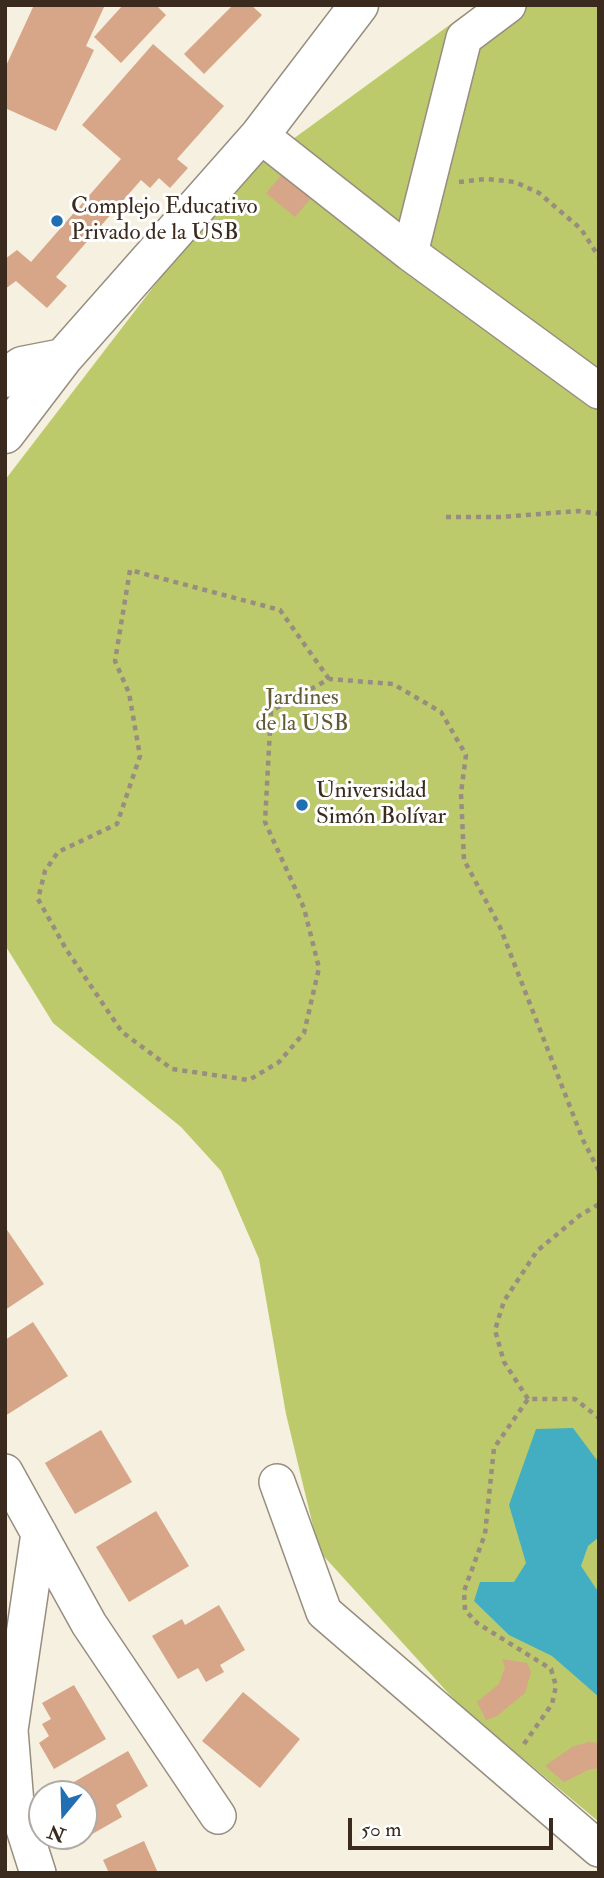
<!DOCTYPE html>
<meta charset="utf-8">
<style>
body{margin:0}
#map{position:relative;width:604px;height:1878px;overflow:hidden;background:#f5f0e0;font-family:"IM FELL Double Pica",serif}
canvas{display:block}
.frame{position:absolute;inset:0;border:7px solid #3b2a1e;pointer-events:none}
.north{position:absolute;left:28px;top:1780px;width:70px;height:70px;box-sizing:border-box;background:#fff;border:2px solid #b1aaa5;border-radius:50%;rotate:199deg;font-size:19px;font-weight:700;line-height:28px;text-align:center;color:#3b2a1e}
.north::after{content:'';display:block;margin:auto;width:24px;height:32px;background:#1f6fb2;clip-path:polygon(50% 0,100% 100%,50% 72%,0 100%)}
.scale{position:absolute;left:348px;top:1818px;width:205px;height:32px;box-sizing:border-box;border:4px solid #3b2a1e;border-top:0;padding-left:9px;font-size:21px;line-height:24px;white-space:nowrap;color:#3b2a1e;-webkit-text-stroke:5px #fff;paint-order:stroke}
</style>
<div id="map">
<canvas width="604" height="1878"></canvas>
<div class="frame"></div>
<div class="north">N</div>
<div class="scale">50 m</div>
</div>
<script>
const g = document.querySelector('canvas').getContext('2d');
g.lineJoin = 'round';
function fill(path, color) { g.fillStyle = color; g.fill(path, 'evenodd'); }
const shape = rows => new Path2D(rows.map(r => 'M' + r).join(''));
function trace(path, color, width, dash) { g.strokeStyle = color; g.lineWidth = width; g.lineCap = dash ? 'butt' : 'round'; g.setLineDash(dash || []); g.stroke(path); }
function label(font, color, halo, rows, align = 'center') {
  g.font = font + ' "IM FELL Double Pica",serif'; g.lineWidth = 6; g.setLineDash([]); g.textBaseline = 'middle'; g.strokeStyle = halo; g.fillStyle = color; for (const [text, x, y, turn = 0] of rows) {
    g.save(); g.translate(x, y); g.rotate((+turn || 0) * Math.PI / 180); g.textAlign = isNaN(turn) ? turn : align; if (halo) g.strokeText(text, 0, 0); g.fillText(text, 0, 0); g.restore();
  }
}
fill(shape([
 [477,5,599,5,599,1822,460,1706,319,1551,286,1414,259,1259,221,1171,181,1127,53,1023,5,945,5,480,234,182]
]), '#bcca6c');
fill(shape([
 [573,1428,599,1463,599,1537,588,1546,581,1566,599,1593,599,1697,552,1656,509,1635,474,1601,480,1582,514,1582,526,1563,509,1505,536,1429]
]), '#43aec1');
fill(shape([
 [34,5,105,5,86,46,94,50,56,131,5,108,5,68],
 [123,5,156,5,166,15,121,63,94,37],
 [233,5,251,5,262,15,204,74,184,54],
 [153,44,224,106,177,159,188,168,170,188,159,178,150,188,141,180,56,277,67,286,47,308,16,281,5,289,5,259,17,250,31,262,121,159,82,125],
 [305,148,333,172,295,217,266,193],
 [5,1227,44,1284,5,1310],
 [33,1322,68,1376,5,1416,5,1340],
 [101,1430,132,1482,75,1514,45,1463],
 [156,1511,189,1566,129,1602,96,1547],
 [219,1605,245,1650,220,1665,224,1672,206,1682,198,1668,178,1679,152,1636,182,1619,185,1625],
 [502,1659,527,1663,531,1672,525,1693,497,1716,486,1720,477,1702,499,1684,505,1667],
 [74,1685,106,1739,54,1769,39,1743,49,1736,42,1724,51,1719,42,1703],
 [243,1692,300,1739,260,1788,202,1741],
 [588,1742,599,1743,599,1768,588,1770,564,1782,545,1766,572,1747],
 [128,1751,148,1786,116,1805,122,1817,87,1837,84,1832,84,1794,63,1794,60,1790],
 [144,1841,158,1873,109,1873,103,1860]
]), '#d7a587');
const minor = shape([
 [260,135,410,253,599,391],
 [410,253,464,38,508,5],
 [5,1472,89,1624,218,1816],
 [277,1482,324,1612,599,1849],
 [38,1873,16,1804,10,1730,39,1533]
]);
const major = shape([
 [5,378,22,366,63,358],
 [5,434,63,358,260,135,359,5]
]);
trace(minor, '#988d7f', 38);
trace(major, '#988d7f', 41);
trace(shape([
 [459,182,486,179,515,182,539,193,581,229,599,257],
 [446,517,501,517,578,511,599,514],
 [329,679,280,610,130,570,115,661,129,693,140,756,117,824,58,852,45,871,38,899,66,949,122,1032,172,1069,249,1080,279,1062,304,1033,319,968,304,908,265,822,271,711,329,679,393,684,441,712,466,755,461,793,464,860,500,927,583,1140,599,1171],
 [528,1399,504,1362,495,1330,504,1301,537,1251,579,1216,599,1204],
 [524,1744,552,1704,556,1686,551,1669,477,1623,465,1610,464,1591,485,1534,494,1448,528,1399,575,1399,599,1418]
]), '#988d7f', 4.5, [5, 5]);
trace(minor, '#fff', 35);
trace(major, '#fff', 38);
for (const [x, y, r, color] of [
 [57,221,7,"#1f6fb2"],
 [302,805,7,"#1f6fb2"]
]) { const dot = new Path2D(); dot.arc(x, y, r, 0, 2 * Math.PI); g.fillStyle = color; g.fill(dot); trace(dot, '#fff', 2.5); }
label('23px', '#3b2a1e', '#fff', [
 ["Complejo Educativo",71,208],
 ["Privado de la USB",71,234],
 ["Universidad",316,792],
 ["Simón Bolívar",316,818]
], 'left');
label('23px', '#625a35', '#fff', [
 ["Jardines",302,699],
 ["de la USB",302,725]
]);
</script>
